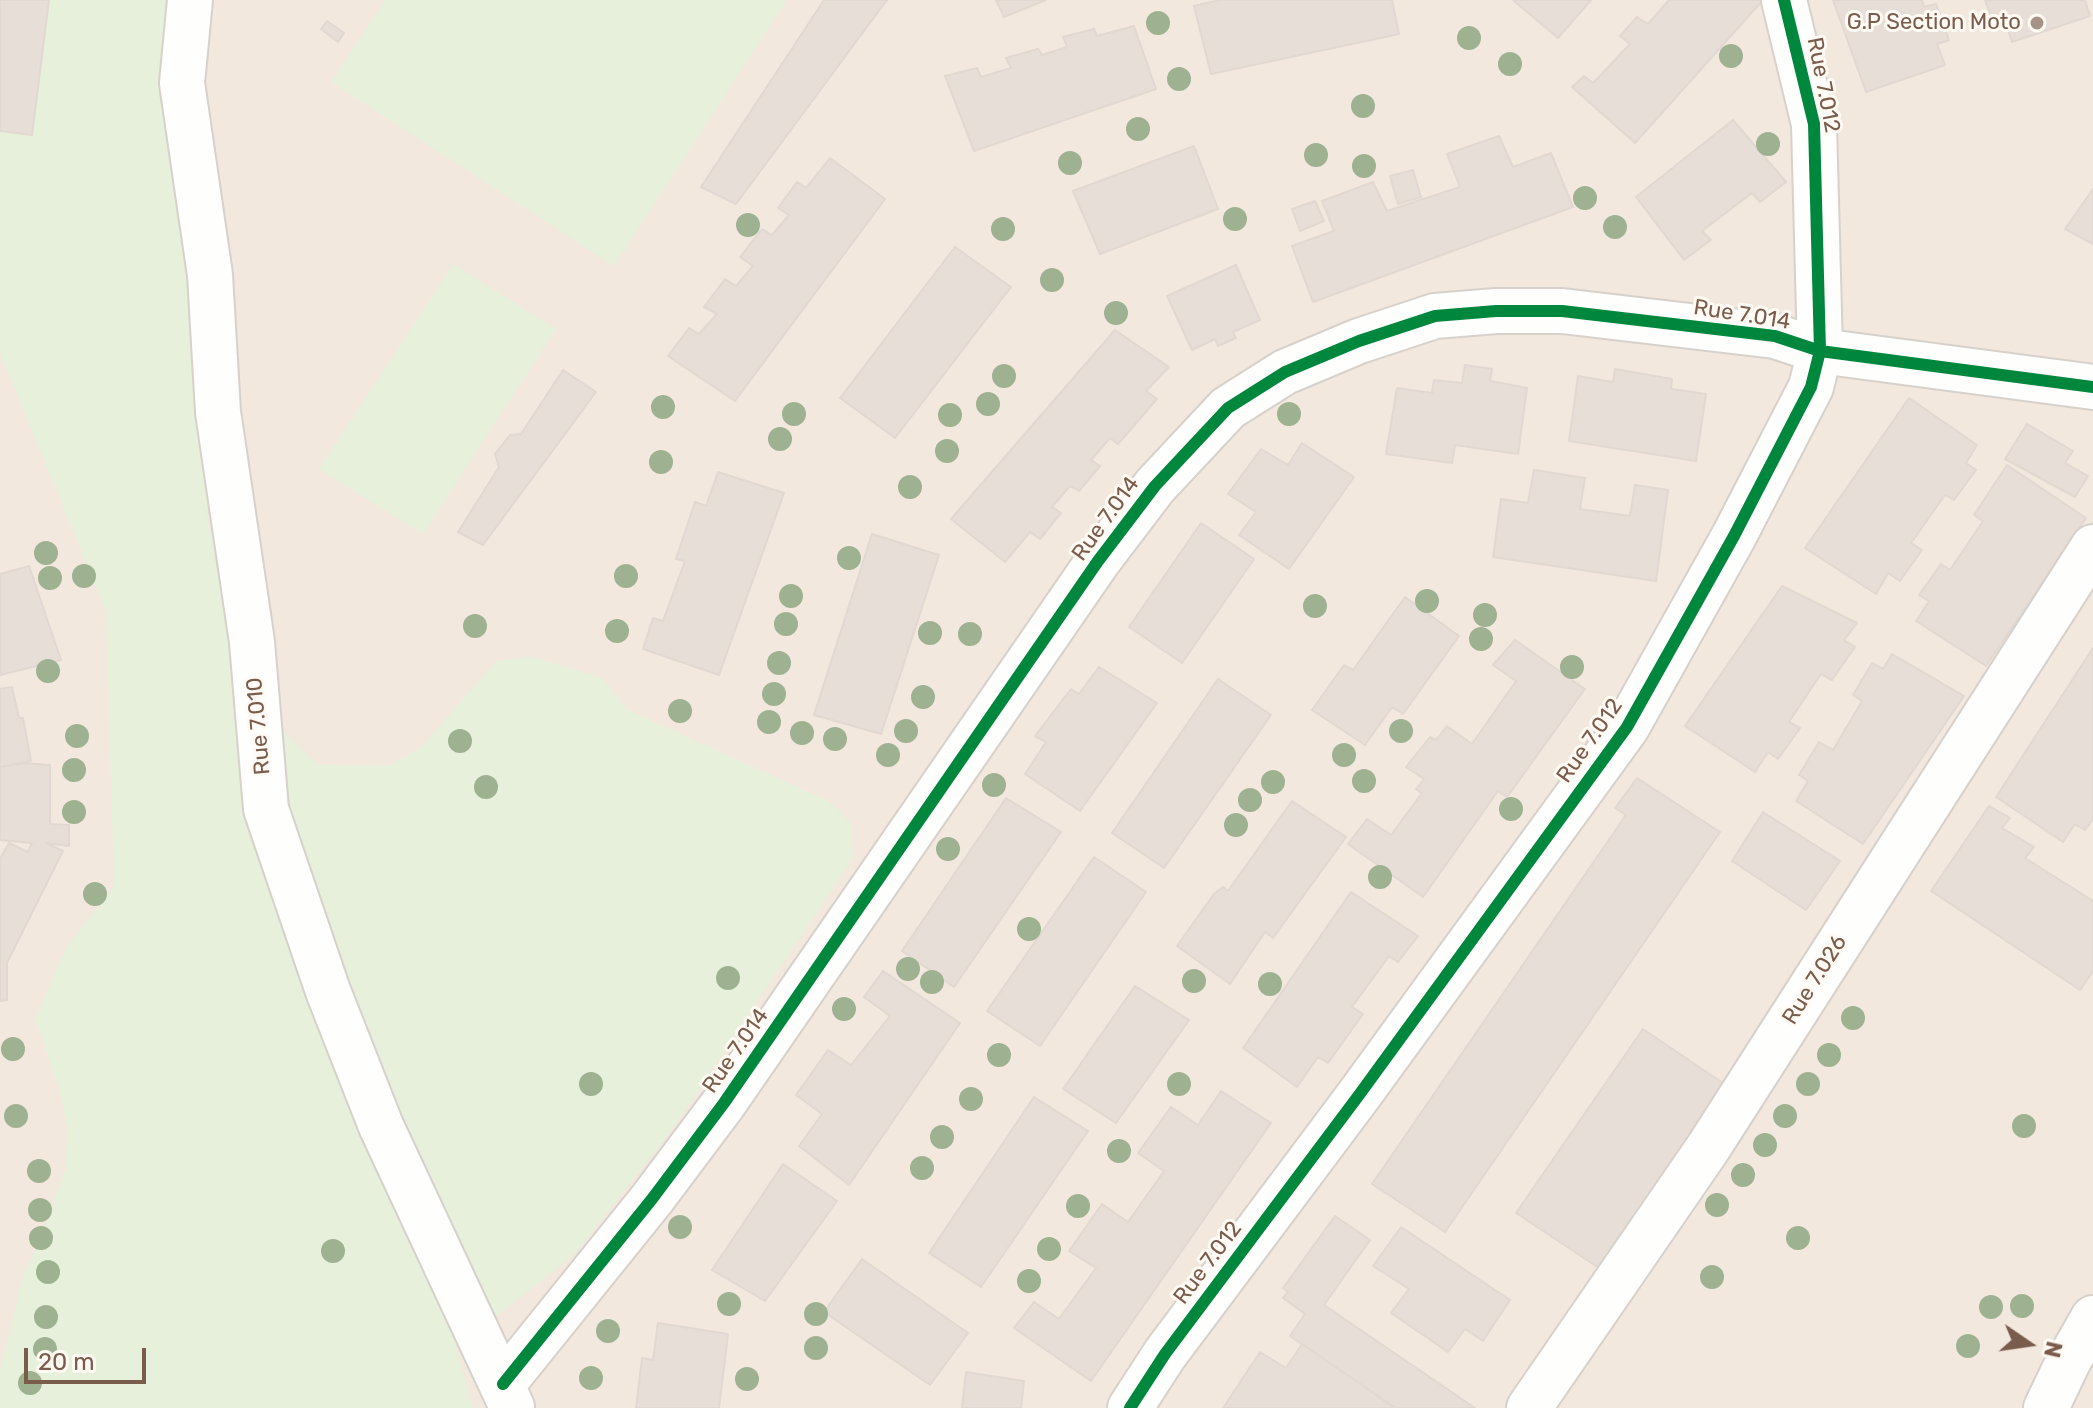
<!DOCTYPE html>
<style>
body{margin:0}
#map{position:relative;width:2093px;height:1408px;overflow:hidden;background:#f9f5f0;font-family:Rubik,sans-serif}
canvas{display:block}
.north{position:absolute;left:1989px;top:1304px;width:80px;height:80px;-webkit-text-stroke:6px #fffaf3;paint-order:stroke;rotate:103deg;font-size:22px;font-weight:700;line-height:32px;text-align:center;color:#7a5c4d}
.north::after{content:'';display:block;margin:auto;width:28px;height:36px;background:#7a5c4d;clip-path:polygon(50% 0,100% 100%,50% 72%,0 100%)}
.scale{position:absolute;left:24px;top:1348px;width:122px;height:36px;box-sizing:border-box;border:4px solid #7a5c4d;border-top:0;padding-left:10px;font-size:24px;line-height:28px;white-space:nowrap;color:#7a5c4d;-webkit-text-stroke:6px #fffaf3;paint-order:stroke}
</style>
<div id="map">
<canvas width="2093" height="1408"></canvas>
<div class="north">N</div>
<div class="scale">20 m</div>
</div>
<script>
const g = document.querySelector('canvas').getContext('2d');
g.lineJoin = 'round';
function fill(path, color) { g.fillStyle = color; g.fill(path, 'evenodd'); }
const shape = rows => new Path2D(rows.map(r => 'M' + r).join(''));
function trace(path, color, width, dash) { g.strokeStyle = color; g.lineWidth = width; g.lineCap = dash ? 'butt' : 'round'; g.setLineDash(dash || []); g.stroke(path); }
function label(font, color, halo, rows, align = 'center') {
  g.font = font + ' Rubik,sans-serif'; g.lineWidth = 6; g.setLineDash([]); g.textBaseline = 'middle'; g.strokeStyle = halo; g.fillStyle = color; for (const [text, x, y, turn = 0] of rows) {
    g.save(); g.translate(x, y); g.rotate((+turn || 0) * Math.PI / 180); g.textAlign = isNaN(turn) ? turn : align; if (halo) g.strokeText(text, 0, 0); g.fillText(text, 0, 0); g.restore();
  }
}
fill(shape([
 [0,0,2093,0,2093,1408,0,1408]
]), '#f2e8de');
fill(shape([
 [0,0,168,0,208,366,207,521,262,711,317,764,389,766,421,747,496,661,532,657,602,678,626,709,830,802,851,822,853,858,673,1128,574,1255,456,1348,473,1408,0,1408,0,1370,24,1273,41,1238,65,1169,68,1131,60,1093,35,1018,66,948,114,886,106,612,0,353],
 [385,0,787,0,614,266,331,82],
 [453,264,556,329,423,534,319,469]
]), '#e7f0db');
const building = shape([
 [0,0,49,0,32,135,0,131,0,0],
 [824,0,887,0,736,204,701,187,824,0],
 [996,0,1046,0,1004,17,996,0],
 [1220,0,1392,0,1399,34,1211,74,1194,6,1220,0],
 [1513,0,1591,0,1558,38,1513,0],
 [1669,0,1763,0,1635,143,1572,87,1584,76,1593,83,1630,44,1620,36,1637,17,1648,24,1669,0],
 [1833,0,1922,0,1924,7,1936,4,1949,40,1937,44,1945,65,1866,92,1833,0],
 [1985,0,2085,0,2090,16,2012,42,2005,21,1994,25,1985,0],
 [327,21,344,33,338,42,321,29,327,21],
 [1134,26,1156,89,974,151,945,76,977,68,981,77,1011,68,1006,58,1038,49,1042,55,1067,47,1063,37,1094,29,1097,36,1134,26],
 [1733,120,1786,182,1760,202,1752,193,1702,231,1711,240,1684,260,1636,197,1733,120],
 [1499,136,1513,167,1551,153,1573,207,1313,302,1292,246,1334,231,1322,201,1373,182,1387,211,1460,187,1447,154,1499,136],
 [1194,146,1218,209,1100,254,1073,191,1194,146],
 [830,158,885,199,735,401,668,356,689,328,699,334,717,314,704,307,725,279,736,286,753,266,740,257,762,229,772,235,789,215,778,208,797,182,806,188,830,158],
 [1413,170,1421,197,1398,204,1390,176,1413,170],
 [2093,189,2093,244,2065,229,2093,189],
 [1315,201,1324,221,1300,231,1292,209,1315,201],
 [955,247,1011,287,895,438,840,398,955,247],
 [1236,265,1260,320,1233,332,1236,338,1218,346,1215,339,1192,350,1167,296,1236,265],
 [1115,330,1169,367,1146,391,1157,399,1118,444,1110,438,1091,460,1100,466,1079,491,1070,486,1052,507,1061,513,1040,539,1030,532,1005,562,951,519,1115,330],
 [1465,365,1492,369,1490,381,1527,388,1518,454,1455,445,1452,463,1386,454,1397,388,1432,393,1434,380,1462,383,1465,365],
 [1615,369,1672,379,1671,389,1706,394,1696,461,1569,441,1578,376,1613,382,1615,369],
 [563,370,596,392,483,545,458,532,499,467,495,454,510,435,521,434,563,370],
 [1909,398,1977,445,1966,463,1976,470,1954,500,1945,495,1911,543,1922,550,1900,581,1888,573,1876,594,1805,548,1909,398],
 [2027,424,2073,451,2065,463,2088,476,2075,497,2005,459,2027,424],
 [1302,443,1354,477,1289,569,1239,535,1256,512,1228,494,1261,449,1288,465,1302,443],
 [2007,465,2086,518,1986,666,1916,621,1929,601,1919,595,1941,564,1950,570,1983,521,1974,515,2007,465],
 [1534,470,1585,478,1580,509,1630,516,1635,485,1668,490,1656,581,1493,557,1501,499,1528,503,1534,470],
 [718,472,784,493,719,675,643,649,653,618,663,621,685,561,676,559,695,502,706,506,718,472],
 [1201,523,1254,559,1182,663,1129,627,1201,523],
 [872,534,939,555,881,734,814,715,872,534],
 [29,566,61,660,0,675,0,574,29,566],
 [1782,586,1857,623,1844,640,1855,647,1832,680,1821,674,1789,722,1800,728,1778,759,1768,752,1755,772,1685,726,1782,586],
 [1405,597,1459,636,1403,714,1392,707,1365,745,1312,710,1344,665,1353,670,1405,597],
 [1515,640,1585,689,1507,797,1498,791,1423,897,1348,844,1367,819,1391,835,1422,793,1416,789,1424,779,1406,767,1430,737,1436,740,1447,726,1472,744,1516,681,1493,665,1515,640],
 [2093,648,2093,819,2085,830,2075,824,2063,842,1996,797,2093,648],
 [1892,654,1964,696,1863,844,1796,801,1808,781,1799,775,1819,742,1833,750,1862,701,1853,695,1872,663,1883,669,1892,654],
 [1099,667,1157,703,1080,811,1025,774,1046,742,1035,736,1071,689,1079,694,1099,667],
 [1218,679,1271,715,1164,868,1112,833,1218,679],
 [12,687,19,718,23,718,31,761,0,767,0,689,12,687],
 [24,763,50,765,50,824,69,825,69,846,46,843,63,851,7,963,7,1000,0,1001,0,859,9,843,28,852,32,843,0,840,0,767,24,763],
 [1637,778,1720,832,1445,1232,1372,1184,1626,815,1615,808,1637,778],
 [1006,798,1061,832,954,987,902,951,1006,798],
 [1292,801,1346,837,1273,938,1265,932,1230,984,1177,946,1214,894,1223,887,1228,891,1292,801],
 [1989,806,2010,818,2002,828,2034,847,2025,858,2093,901,2093,971,2080,990,1931,891,1989,806],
 [1763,812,1840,861,1806,910,1732,861,1763,812],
 [1094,857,1146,892,1040,1046,987,1011,1094,857],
 [1351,892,1418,936,1398,962,1389,956,1352,1007,1363,1014,1328,1063,1318,1057,1297,1087,1243,1048,1351,892],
 [883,971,960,1023,849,1185,799,1146,822,1114,796,1095,828,1050,851,1065,890,1016,864,997,883,971],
 [1135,986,1189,1020,1116,1123,1063,1089,1135,986],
 [1643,1029,1730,1088,1605,1272,1516,1213,1643,1029],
 [1221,1091,1271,1123,1091,1381,1014,1328,1034,1302,1059,1319,1096,1268,1069,1251,1102,1204,1128,1222,1164,1171,1138,1153,1171,1107,1198,1125,1221,1091],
 [1034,1097,1088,1131,981,1287,929,1253,1034,1097],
 [783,1164,837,1201,765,1301,712,1270,783,1164],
 [1335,1216,1370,1240,1324,1305,1475,1408,1396,1408,1290,1336,1305,1314,1283,1298,1288,1292,1283,1288,1335,1216],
 [1401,1227,1510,1300,1483,1341,1465,1329,1448,1352,1391,1313,1409,1289,1373,1266,1401,1227],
 [862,1259,968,1333,930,1385,824,1312,862,1259],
 [658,1323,728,1334,719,1408,636,1408,642,1358,653,1360,658,1323],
 [1302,1344,1395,1408,1223,1408,1260,1352,1286,1368,1302,1344],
 [966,1372,1024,1381,1021,1408,962,1408,966,1372]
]);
fill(building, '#e6ded7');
trace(building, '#e2d8d2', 2);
const minor = shape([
 [190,0,182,83,210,275,218,412,252,642,266,809,328,991,381,1126,512,1407],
 [503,1384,652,1199,724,1103,1098,561,1155,486,1228,408,1285,372,1359,341,1435,316,1496,311,1562,311,1775,336,1820,351,2093,387],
 [1130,1408,1165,1354,1359,1095,1627,727,1734,536,1811,387,1820,351,1814,124,1784,0],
 [1529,1408,1708,1148,2093,547],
 [2046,1408,2068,1362,2093,1318]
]);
trace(minor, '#d7d1cb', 48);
trace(minor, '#fefefd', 44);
trace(shape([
 [503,1384,652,1199,724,1103,1098,561,1155,486,1228,408,1285,372,1359,341,1435,316,1496,311,1562,311,1775,336,1820,351,2093,387],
 [1130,1408,1165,1354,1359,1095,1627,727,1734,536,1811,387,1820,351,1814,124,1784,0]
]), '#00873e', 12);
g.fillStyle = '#9eb190';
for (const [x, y] of [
 [1158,23],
 [1469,38],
 [1731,56],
 [1510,64],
 [1179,79],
 [1363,106],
 [1138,129],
 [1768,144],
 [1316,155],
 [1070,163],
 [1364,166],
 [1585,198],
 [1235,219],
 [748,225],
 [1615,227],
 [1003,229],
 [1052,280],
 [1116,313],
 [1004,376],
 [988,404],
 [663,407],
 [794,414],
 [1289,414],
 [950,415],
 [780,439],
 [947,451],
 [661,462],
 [910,487],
 [46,553],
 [849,558],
 [84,576],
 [626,576],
 [50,578],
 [791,596],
 [1427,601],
 [1315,606],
 [1485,615],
 [786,624],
 [475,626],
 [617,631],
 [930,633],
 [970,634],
 [1481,639],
 [779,663],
 [1572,667],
 [48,671],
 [774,694],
 [923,697],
 [680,711],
 [769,722],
 [906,731],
 [1401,731],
 [802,733],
 [77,736],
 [835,739],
 [460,741],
 [888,755],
 [1344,755],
 [74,770],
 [1364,781],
 [1273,782],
 [994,785],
 [486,787],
 [1250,800],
 [1511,809],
 [74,812],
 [1236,825],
 [948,849],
 [1380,877],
 [95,894],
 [1029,929],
 [908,969],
 [728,978],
 [1194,981],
 [932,982],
 [1270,984],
 [844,1009],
 [1853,1018],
 [13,1049],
 [999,1055],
 [1829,1055],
 [591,1084],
 [1179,1084],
 [1808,1084],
 [971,1099],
 [16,1116],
 [1785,1116],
 [2024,1126],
 [942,1137],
 [1765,1145],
 [1119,1151],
 [922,1168],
 [39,1171],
 [1743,1175],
 [1717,1205],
 [1078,1206],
 [40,1210],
 [680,1227],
 [41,1238],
 [1798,1238],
 [1049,1249],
 [333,1251],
 [48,1272],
 [1712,1277],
 [1029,1281],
 [729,1304],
 [2022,1306],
 [1991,1307],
 [816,1314],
 [46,1317],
 [608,1331],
 [1968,1346],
 [816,1348],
 [45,1349],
 [591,1378],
 [747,1379],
 [30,1383]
]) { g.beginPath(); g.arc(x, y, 12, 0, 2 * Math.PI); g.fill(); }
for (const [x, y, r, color] of [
 [2037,23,8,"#a69286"]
]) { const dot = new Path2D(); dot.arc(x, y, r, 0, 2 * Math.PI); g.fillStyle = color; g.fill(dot); trace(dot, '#fffaf3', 3); }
label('22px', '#7a5c4d', '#fffaf3', [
 ["G.P Section Moto",2021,23]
], 'right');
label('22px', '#7a5c4d', '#fffaf3', [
 ["Rue 7.012",1823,85,79],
 ["Rue 7.014",1742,315,9],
 ["Rue 7.014",1106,519,-54],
 ["Rue 7.010",259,726,-95],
 ["Rue 7.012",1590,741,-55],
 ["Rue 7.026",1815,980,-58],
 ["Rue 7.014",736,1051,-55],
 ["Rue 7.012",1208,1263,-53]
]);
</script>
